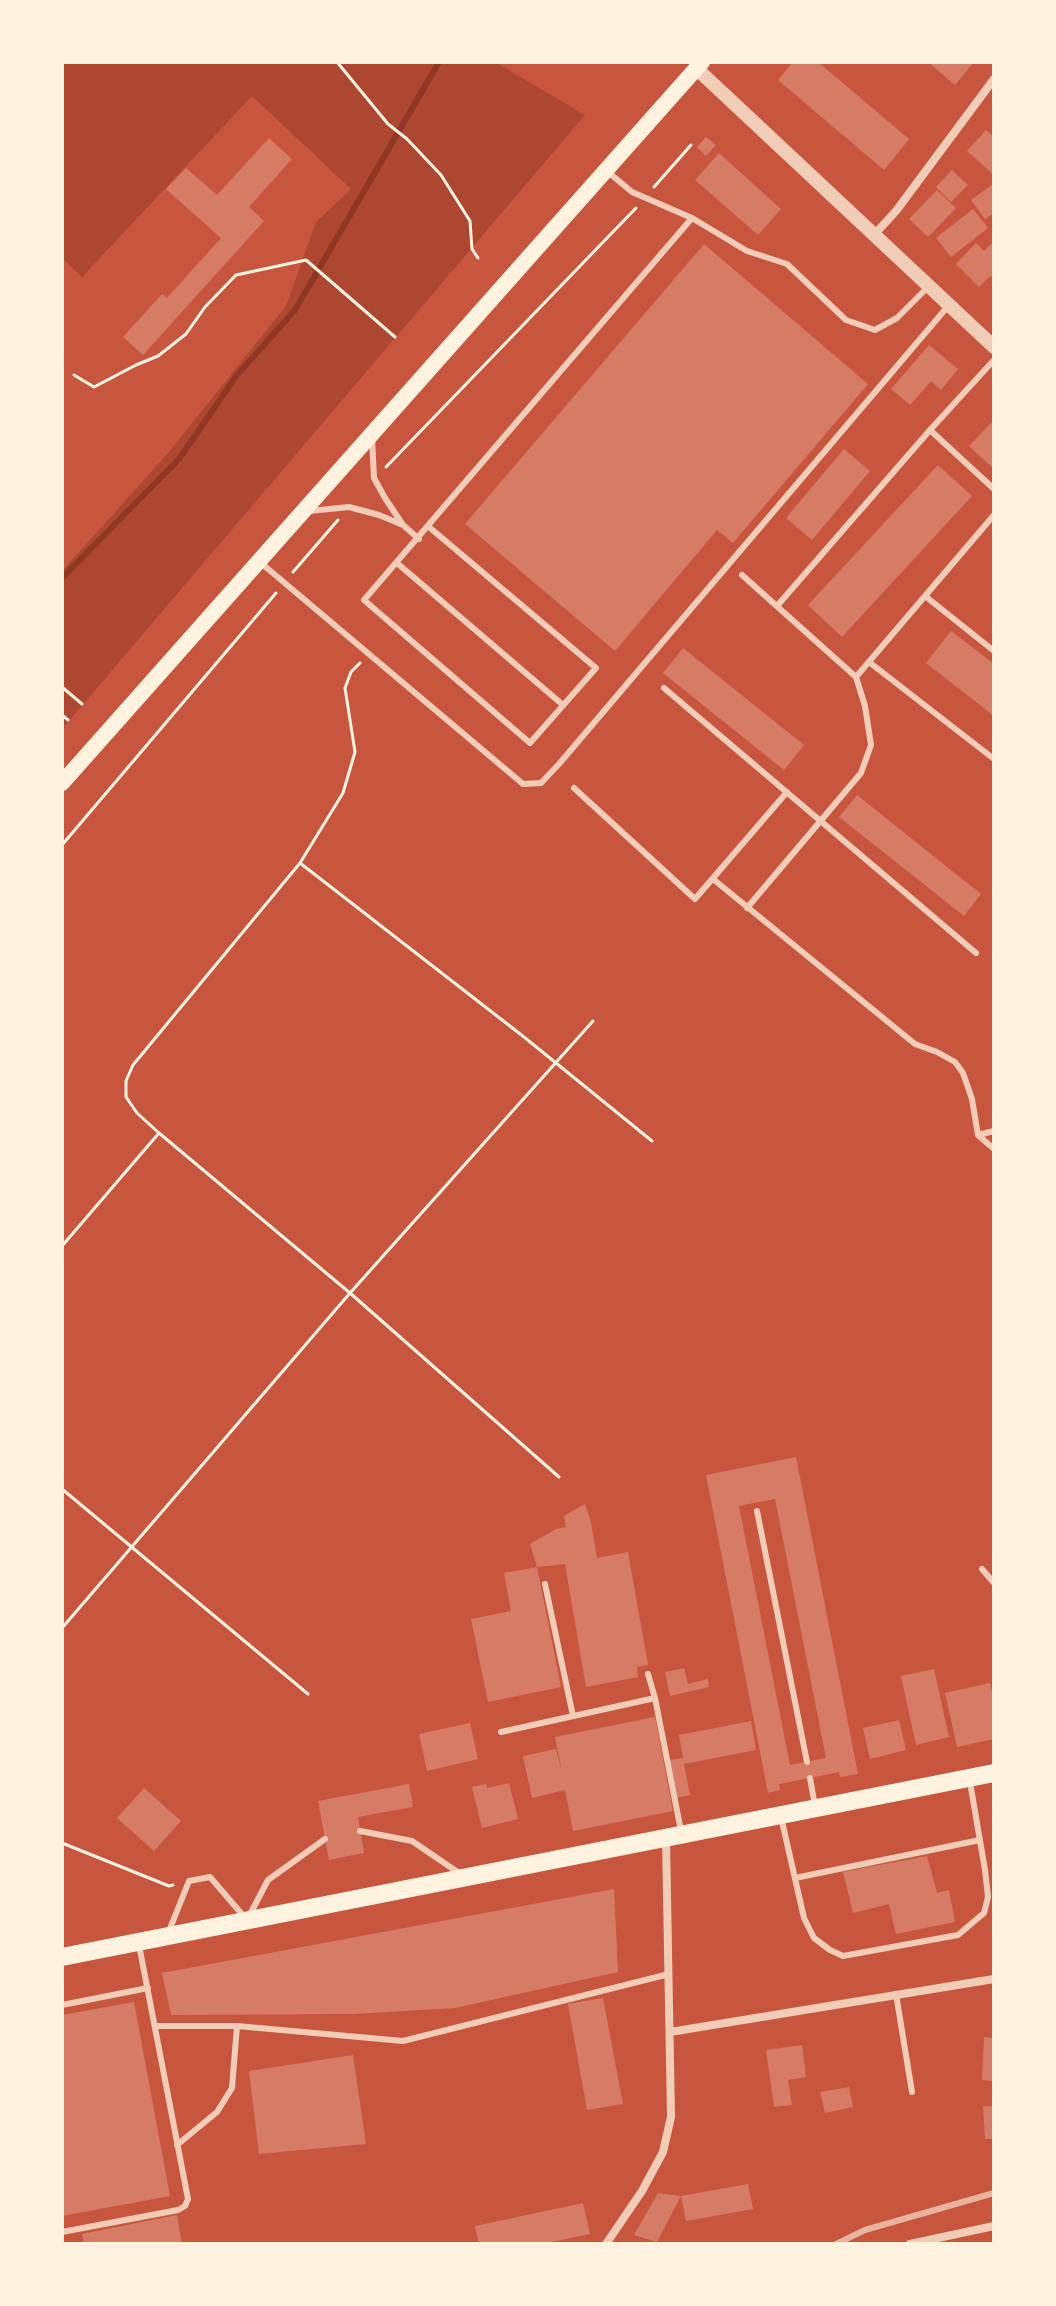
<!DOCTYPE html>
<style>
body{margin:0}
#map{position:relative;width:1056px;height:2306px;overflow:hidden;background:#c8553d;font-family:Rubik,sans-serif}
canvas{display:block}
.frame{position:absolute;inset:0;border:64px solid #fff3e0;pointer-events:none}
</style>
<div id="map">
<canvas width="1056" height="2306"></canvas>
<div class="frame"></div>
</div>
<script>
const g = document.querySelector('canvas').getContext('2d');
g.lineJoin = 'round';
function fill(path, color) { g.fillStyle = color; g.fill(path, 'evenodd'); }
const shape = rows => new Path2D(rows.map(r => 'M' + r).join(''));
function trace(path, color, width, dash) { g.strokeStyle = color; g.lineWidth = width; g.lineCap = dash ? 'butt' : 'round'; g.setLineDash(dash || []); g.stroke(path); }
fill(shape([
 [62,62,495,62,585,115,62,729,62,571,169,452,286,306,316,222,351,189,252,96,82,277,62,258]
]), '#ae4732');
trace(shape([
 [62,578,179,459,237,375,295,310,439,62]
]), '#8f3625', 6);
fill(shape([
 [793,62,818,62,909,139,884,170,778,80],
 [928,62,974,62,955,85],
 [986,130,994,137,994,175,967,151],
 [706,137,716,145,706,156,697,147],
 [269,138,292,159,249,207,264,221,143,355,123,337,162,294,167,298,221,238,166,189,186,168,217,195],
 [719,153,781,209,758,235,695,180],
 [952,170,968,185,951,202,936,187],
 [994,183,994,213,985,219,971,200],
 [937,190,956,208,928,237,909,219],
 [973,209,988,228,951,257,936,238],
 [994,241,994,280,990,276,979,287,956,264,976,243,984,251],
 [704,244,868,384,733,543,717,530,615,651,465,524],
 [929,345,958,369,941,390,931,381,910,405,891,389],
 [994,420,994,469,969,446],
 [844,449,870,471,812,540,786,518],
 [938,465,972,496,842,637,808,605],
 [951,631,994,664,994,716,926,663],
 [683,648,804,745,784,770,663,673],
 [857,795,981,894,964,916,839,817],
 [796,1457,858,1774,840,1777,839,1772,779,1784,780,1790,768,1793,706,1475],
 [775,1499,826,1758,790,1765,739,1506],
 [585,1504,591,1522,597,1558,628,1552,648,1665,637,1667,638,1677,586,1687,565,1564,537,1567,530,1544,556,1529,566,1527,564,1516],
 [537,1567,561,1687,488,1702,471,1619,511,1611,504,1573],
 [684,1668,688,1684,708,1679,709,1687,670,1696,665,1672],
 [934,1669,949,1737,916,1745,901,1676],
 [990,1683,994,1701,994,1739,957,1747,945,1693],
 [655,1717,673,1811,573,1831,565,1790,532,1798,523,1756,556,1749,562,1772,555,1737],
 [899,1720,906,1750,870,1759,863,1728],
 [751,1721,756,1750,684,1764,690,1795,676,1798,669,1760,683,1758,679,1735],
 [470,1723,478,1759,427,1771,419,1734],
 [509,1783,518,1819,482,1828,472,1787,486,1784,487,1788],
 [409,1784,413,1807,358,1817,364,1853,329,1860,318,1801],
 [144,1788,181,1821,154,1851,117,1818],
 [927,1856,937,1893,949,1890,955,1922,896,1934,889,1904,853,1913,843,1872],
 [614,1889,618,1972,455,2008,354,2014,171,2015,162,1973],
 [603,1998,623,2104,587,2110,568,2004],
 [134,2002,170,2196,62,2216,62,2015],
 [984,2037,994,2038,992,2081,982,2080],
 [802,2045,806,2077,788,2080,792,2105,774,2107,766,2050],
 [353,2055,366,2144,259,2154,249,2071],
 [849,2087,853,2107,825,2113,820,2092],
 [983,2106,994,2106,994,2139,985,2139],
 [748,2184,753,2209,686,2221,681,2196,657,2242,634,2235,658,2193,681,2196],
 [583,2203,590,2234,542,2244,479,2244,475,2226],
 [177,2215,182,2244,84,2244,82,2234]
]), '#d67c66');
trace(shape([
 [337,62,388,124,407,139,441,175,470,221,472,249,478,258],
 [654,187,691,145],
 [74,375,94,387,136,365,158,356,186,334,205,307,236,275,306,260,395,337],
 [386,467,636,208],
 [293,572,338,520],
 [360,663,351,672,345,688,355,752,343,793,300,863,524,1037,652,1141],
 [62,687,82,704],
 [62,715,68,720],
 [62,845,276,593],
 [300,863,133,1065,126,1081,126,1097,137,1113,159,1133,350,1293,559,1477],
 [62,1246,159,1133],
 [62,1489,308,1694],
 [62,1628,350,1293,593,1021],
 [62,1843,169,1886,173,1885]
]), '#fff3e0', 3);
trace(shape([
 [608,172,632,192,692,218],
 [930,430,994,489],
 [372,437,374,478,385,498,403,525,419,539],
 [310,511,349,507,379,515,403,525],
 [429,527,596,668,530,743,364,600,692,218,747,251,787,264,846,320,875,330,897,318,929,286],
 [261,563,523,784,541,783,559,764,949,305],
 [397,563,563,705],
 [742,575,856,677],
 [925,596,994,651],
 [777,606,930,430,994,360],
 [869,662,994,759],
 [664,688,976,953],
 [574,788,695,899,787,792],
 [713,879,915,1044,937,1052,955,1062,963,1073,972,1099,978,1135,994,1149],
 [747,908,861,773,871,745,865,706,856,677,994,515],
 [978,1135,994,1131],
 [757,1511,807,1762],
 [982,1569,994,1583],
 [545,1584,573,1716],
 [648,1674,655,1698,681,1831],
 [501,1732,655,1698],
 [810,1778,815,1806],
 [781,1817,804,1918,814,1938,830,1950,843,1956,958,1935,984,1913,988,1897,985,1870,970,1782],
 [360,1831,412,1841,459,1873],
 [795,1878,980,1840],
 [169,1931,189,1881,210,1877,247,1920,268,1880,325,1839],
 [896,1994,912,2092],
 [62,2005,148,1988],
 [155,2026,237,2026,403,2041,669,1974],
 [177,2145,217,2112,232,2088,237,2026],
 [62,2232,178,2210,185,2206,188,2199,139,1945]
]), '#f1ccb7', 6);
trace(shape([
 [874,235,896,211,994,79],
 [670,2032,994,1979],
 [606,2244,642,2191,663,2152,671,2117,666,1838],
 [910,2244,994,2226]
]), '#f1ccb7', 8);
trace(shape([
 [696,68,994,347]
]), '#f1ccb7', 14);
trace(shape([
 [62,783,702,62]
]), '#fff3e0', 16);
trace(shape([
 [62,1957,994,1773]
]), '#fff3e0', 18);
trace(shape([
 [836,2244,865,2230,994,2193]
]), '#e9b49f', 6);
</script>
